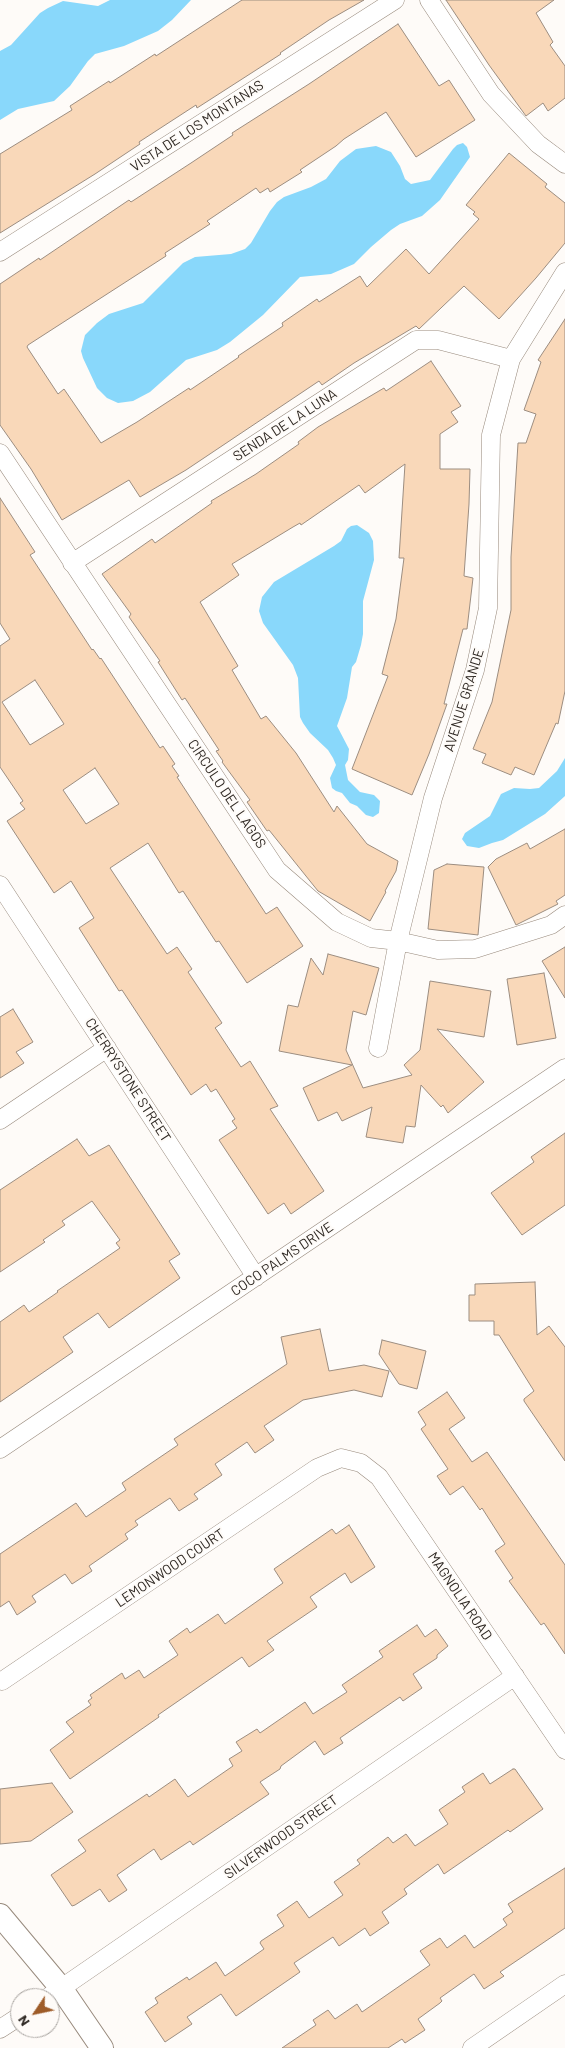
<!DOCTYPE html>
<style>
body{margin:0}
#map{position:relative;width:565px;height:2048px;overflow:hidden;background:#fefbf8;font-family:Barlow,sans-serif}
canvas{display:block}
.north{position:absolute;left:10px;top:1988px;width:50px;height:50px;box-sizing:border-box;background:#fefbf8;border:1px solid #aba7a3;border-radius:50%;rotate:236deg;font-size:14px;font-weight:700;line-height:20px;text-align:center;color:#2e2823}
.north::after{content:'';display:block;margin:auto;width:18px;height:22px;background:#9e5c29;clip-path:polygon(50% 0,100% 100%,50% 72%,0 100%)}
</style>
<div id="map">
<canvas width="565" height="2048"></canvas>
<div class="north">N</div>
</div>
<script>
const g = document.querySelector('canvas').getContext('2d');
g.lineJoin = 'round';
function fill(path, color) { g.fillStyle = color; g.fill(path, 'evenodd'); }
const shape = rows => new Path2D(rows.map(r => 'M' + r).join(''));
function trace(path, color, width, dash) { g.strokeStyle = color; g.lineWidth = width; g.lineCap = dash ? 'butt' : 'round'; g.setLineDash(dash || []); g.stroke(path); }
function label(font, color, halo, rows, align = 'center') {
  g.font = font + ' Barlow,sans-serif'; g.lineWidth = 4; g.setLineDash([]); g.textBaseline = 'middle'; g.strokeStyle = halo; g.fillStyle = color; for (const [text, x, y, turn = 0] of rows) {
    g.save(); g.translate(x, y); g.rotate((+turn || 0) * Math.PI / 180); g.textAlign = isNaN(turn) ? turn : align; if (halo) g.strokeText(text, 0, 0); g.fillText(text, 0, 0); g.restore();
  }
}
fill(shape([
 [110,0,191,0,172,20,158,31,124,46,95,54,88,61,70,86,54,101,18,109,0,120,0,51,11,45,40,13,48,8,63,1,98,6],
 [463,143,467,147,470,157,440,200,422,216,400,224,391,230,371,247,354,264,331,274,300,277,263,315,230,342,217,350,186,360,150,392,133,401,118,403,107,398,97,388,83,358,81,351,85,335,97,323,109,314,143,303,183,263,195,257,231,254,245,249,251,243,270,211,277,202,284,197,311,187,326,179,340,161,356,149,376,146,391,152,400,166,405,179,411,184,430,180,453,149,457,145],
 [357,525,369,533,373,541,374,560,363,601,363,634,361,645,356,662,352,667,347,698,337,726,349,749,348,760,345,765,348,780,360,792,374,795,380,801,379,813,373,817,366,815,357,806,350,803,342,793,336,791,332,788,330,778,336,765,333,758,328,750,310,733,303,723,300,717,298,678,293,665,263,623,259,611,262,597,274,582,334,546,341,541,347,529,351,526],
 [565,758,565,796,545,814,503,840,492,843,479,848,467,846,462,839,465,833,490,816,501,794,514,788,530,789,539,788,557,771]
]), '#89d8fb');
const building = shape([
 [242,0,364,0,329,20,280,53,281,54,197,108,196,105,139,142,140,144,95,174,0,233,0,154,72,110,70,106,109,81,110,83,155,54,156,56,242,0],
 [446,0,554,0,536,13,553,42,550,45,565,66,565,98,548,111,543,103,526,116,489,65,446,0],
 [398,24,439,86,449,80,475,120,416,157,386,112,344,139,336,146,300,170,302,172,270,192,268,188,260,193,256,188,207,221,210,224,165,253,166,256,28,345,27,347,58,394,64,389,101,443,137,422,189,388,190,390,239,357,238,356,283,326,282,323,317,299,319,302,360,276,367,287,406,249,429,274,479,219,473,214,475,212,466,205,509,153,547,184,545,187,565,203,565,243,536,278,499,319,464,286,419,329,416,326,354,363,322,385,319,381,186,470,140,497,129,480,62,520,31,469,0,425,0,284,39,258,40,260,129,200,131,202,191,163,233,135,232,133,309,84,398,24],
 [565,319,565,691,558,724,556,723,534,775,515,767,511,775,482,763,486,754,473,749,492,702,511,610,511,557,518,443,526,443,536,414,524,410,541,362,538,360,565,319],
 [431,361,461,406,451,412,458,422,440,434,440,469,470,469,469,504,464,576,473,578,467,629,463,629,444,704,447,704,429,754,412,795,352,769,388,676,382,674,396,619,404,558,399,558,405,464,365,493,359,485,301,525,300,523,293,527,232,564,239,575,200,602,238,666,232,670,261,719,266,716,296,753,334,812,337,806,367,844,398,861,396,871,385,891,386,892,370,921,318,891,269,830,267,831,247,802,250,800,222,762,223,761,216,751,219,750,185,698,182,700,158,662,160,661,129,617,131,614,102,574,152,539,155,543,212,503,211,501,256,474,299,444,298,442,318,427,384,388,386,391,431,361],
 [0,498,35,552,30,555,92,650,93,649,100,659,101,658,160,748,163,746,175,764,172,766,179,776,177,777,266,914,277,907,303,946,247,983,219,941,216,942,183,891,179,893,148,843,110,868,167,954,177,947,192,969,188,972,222,1023,215,1028,216,1029,241,1067,250,1061,278,1106,270,1109,324,1191,291,1214,284,1203,268,1214,219,1140,237,1128,232,1121,235,1119,216,1089,211,1092,206,1084,191,1095,122,990,119,991,79,928,94,918,71,881,54,893,7,821,25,809,20,803,23,801,0,767,0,646,10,639,0,623,0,498],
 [35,680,64,724,30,745,2,702,35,680],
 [95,768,119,804,86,824,63,790,95,768],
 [565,829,565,895,556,901,558,904,516,925,488,867,496,859,527,843,530,849,565,829],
 [447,864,484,867,478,935,428,929,434,870,447,864],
 [565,947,565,998,542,961,565,947],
 [328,954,379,968,366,1015,353,1011,346,1050,363,1088,412,1075,404,1065,420,1050,430,981,491,991,484,1037,437,1029,484,1082,448,1113,443,1105,441,1107,421,1085,415,1127,406,1126,403,1143,366,1137,372,1107,342,1121,337,1112,318,1121,303,1088,352,1065,279,1051,288,1005,298,1007,311,958,323,975,328,954],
 [544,973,556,1038,517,1045,507,979,544,973],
 [13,1009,33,1042,16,1052,24,1063,0,1078,0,1017,13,1009],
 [565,1133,565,1205,522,1235,491,1193,534,1162,531,1157,565,1133],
 [77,1139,89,1156,109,1145,180,1254,169,1261,180,1278,109,1328,98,1313,63,1337,73,1352,0,1402,0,1322,24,1305,29,1312,58,1292,57,1291,120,1248,116,1243,120,1240,92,1201,62,1221,65,1225,43,1240,45,1242,0,1272,0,1190,77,1139],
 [535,1282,537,1335,549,1326,565,1347,565,1461,524,1401,524,1399,534,1391,499,1335,494,1335,494,1321,469,1321,469,1295,475,1295,475,1284,535,1282],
 [320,1329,329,1371,364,1365,389,1371,382,1397,354,1390,303,1400,264,1426,274,1440,255,1453,247,1442,215,1464,222,1475,194,1494,198,1499,179,1511,170,1498,135,1521,138,1525,125,1534,128,1539,89,1566,92,1571,72,1584,65,1574,32,1596,36,1602,17,1615,9,1601,0,1607,0,1554,76,1503,86,1517,126,1490,122,1483,178,1445,174,1439,287,1364,281,1337,320,1329],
 [382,1340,426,1351,417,1389,399,1384,379,1354,382,1340],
 [447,1392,465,1418,449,1429,472,1462,487,1452,565,1565,565,1654,544,1623,541,1625,509,1581,513,1578,495,1551,505,1544,482,1508,480,1510,463,1486,450,1495,437,1476,448,1469,421,1429,426,1425,418,1412,447,1392],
 [349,1525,375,1567,351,1583,345,1573,310,1597,317,1607,267,1641,274,1650,249,1667,242,1657,158,1715,159,1717,70,1779,50,1750,74,1732,66,1722,91,1705,88,1701,92,1698,90,1695,122,1673,125,1679,139,1670,144,1678,178,1655,169,1641,187,1628,190,1633,218,1614,225,1624,283,1583,274,1569,332,1529,336,1534,349,1525],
 [417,1625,425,1637,436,1629,448,1646,437,1655,437,1658,413,1674,422,1688,403,1701,400,1697,340,1738,343,1743,324,1755,315,1741,281,1766,280,1769,260,1782,269,1794,193,1845,190,1841,161,1860,154,1849,117,1875,127,1890,109,1902,100,1889,75,1905,72,1906,51,1875,86,1851,78,1840,147,1794,149,1797,175,1779,188,1797,233,1766,229,1759,242,1751,236,1742,257,1729,260,1733,305,1702,313,1714,347,1692,342,1685,383,1657,379,1651,417,1625],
 [513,1769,515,1769,543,1809,510,1832,508,1830,444,1874,438,1864,404,1889,407,1894,382,1912,389,1923,370,1936,365,1928,339,1946,333,1937,294,1963,300,1972,236,2016,221,1994,187,2017,192,2024,165,2042,145,2012,158,2003,155,1998,187,1977,189,1980,216,1962,225,1976,264,1949,260,1943,261,1941,284,1926,277,1915,297,1901,309,1918,343,1895,334,1882,360,1864,357,1860,388,1837,393,1843,406,1834,415,1846,448,1824,439,1810,465,1792,462,1787,483,1773,490,1784,513,1769],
 [52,1783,73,1812,31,1841,0,1844,0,1789,52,1783],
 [565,1868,565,1928,500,1972,504,1976,484,1989,474,1974,440,1998,442,2001,440,2003,418,2019,425,2030,405,2043,402,2039,388,2048,282,2048,316,2025,313,2020,328,2010,335,2019,357,2004,362,2012,430,1965,420,1951,440,1938,447,1948,465,1935,474,1948,507,1925,503,1919,513,1912,508,1904,565,1868]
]);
fill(building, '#f9d8b9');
trace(building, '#9c8d80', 1);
const minor = shape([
 [429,0,491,94,538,144,565,164],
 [0,252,395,0],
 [0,453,277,870,337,922,371,938,398,941,438,950,475,949,551,925,565,915],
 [72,563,416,340,438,340,511,359],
 [0,885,256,1277],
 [378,1048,398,941,433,798,475,670,488,608,491,435,511,359,565,272],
 [0,1120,107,1048],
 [0,1449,565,1068],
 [2,1681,317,1468,341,1458,361,1463,379,1477,565,1750],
 [47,1998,515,1676],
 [0,2029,20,2016],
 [472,2048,565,1984]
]);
const tertiary = shape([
 [0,1915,61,1988,102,2048]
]);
trace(minor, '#988a7d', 19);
trace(tertiary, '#988a7d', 24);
trace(minor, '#fff', 18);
trace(tertiary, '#fff', 22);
label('14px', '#2e2823', '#fefbf8', [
 ["VISTA DE LOS MONTANAS",197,126,-33],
 ["SENDA DE LA LUNA",285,425,-33],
 ["AVENUE GRANDE",464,700,-73],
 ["CIRCULO DEL LAGOS",227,794,56],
 ["CHERRYSTONE STREET",128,1080,57],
 ["COCO PALMS DRIVE",282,1259,-34],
 ["LEMONWOOD COURT",170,1568,-34],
 ["MAGNOLIA ROAD",460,1596,56],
 ["SILVERWOOD STREET",281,1837,-35]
]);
</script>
